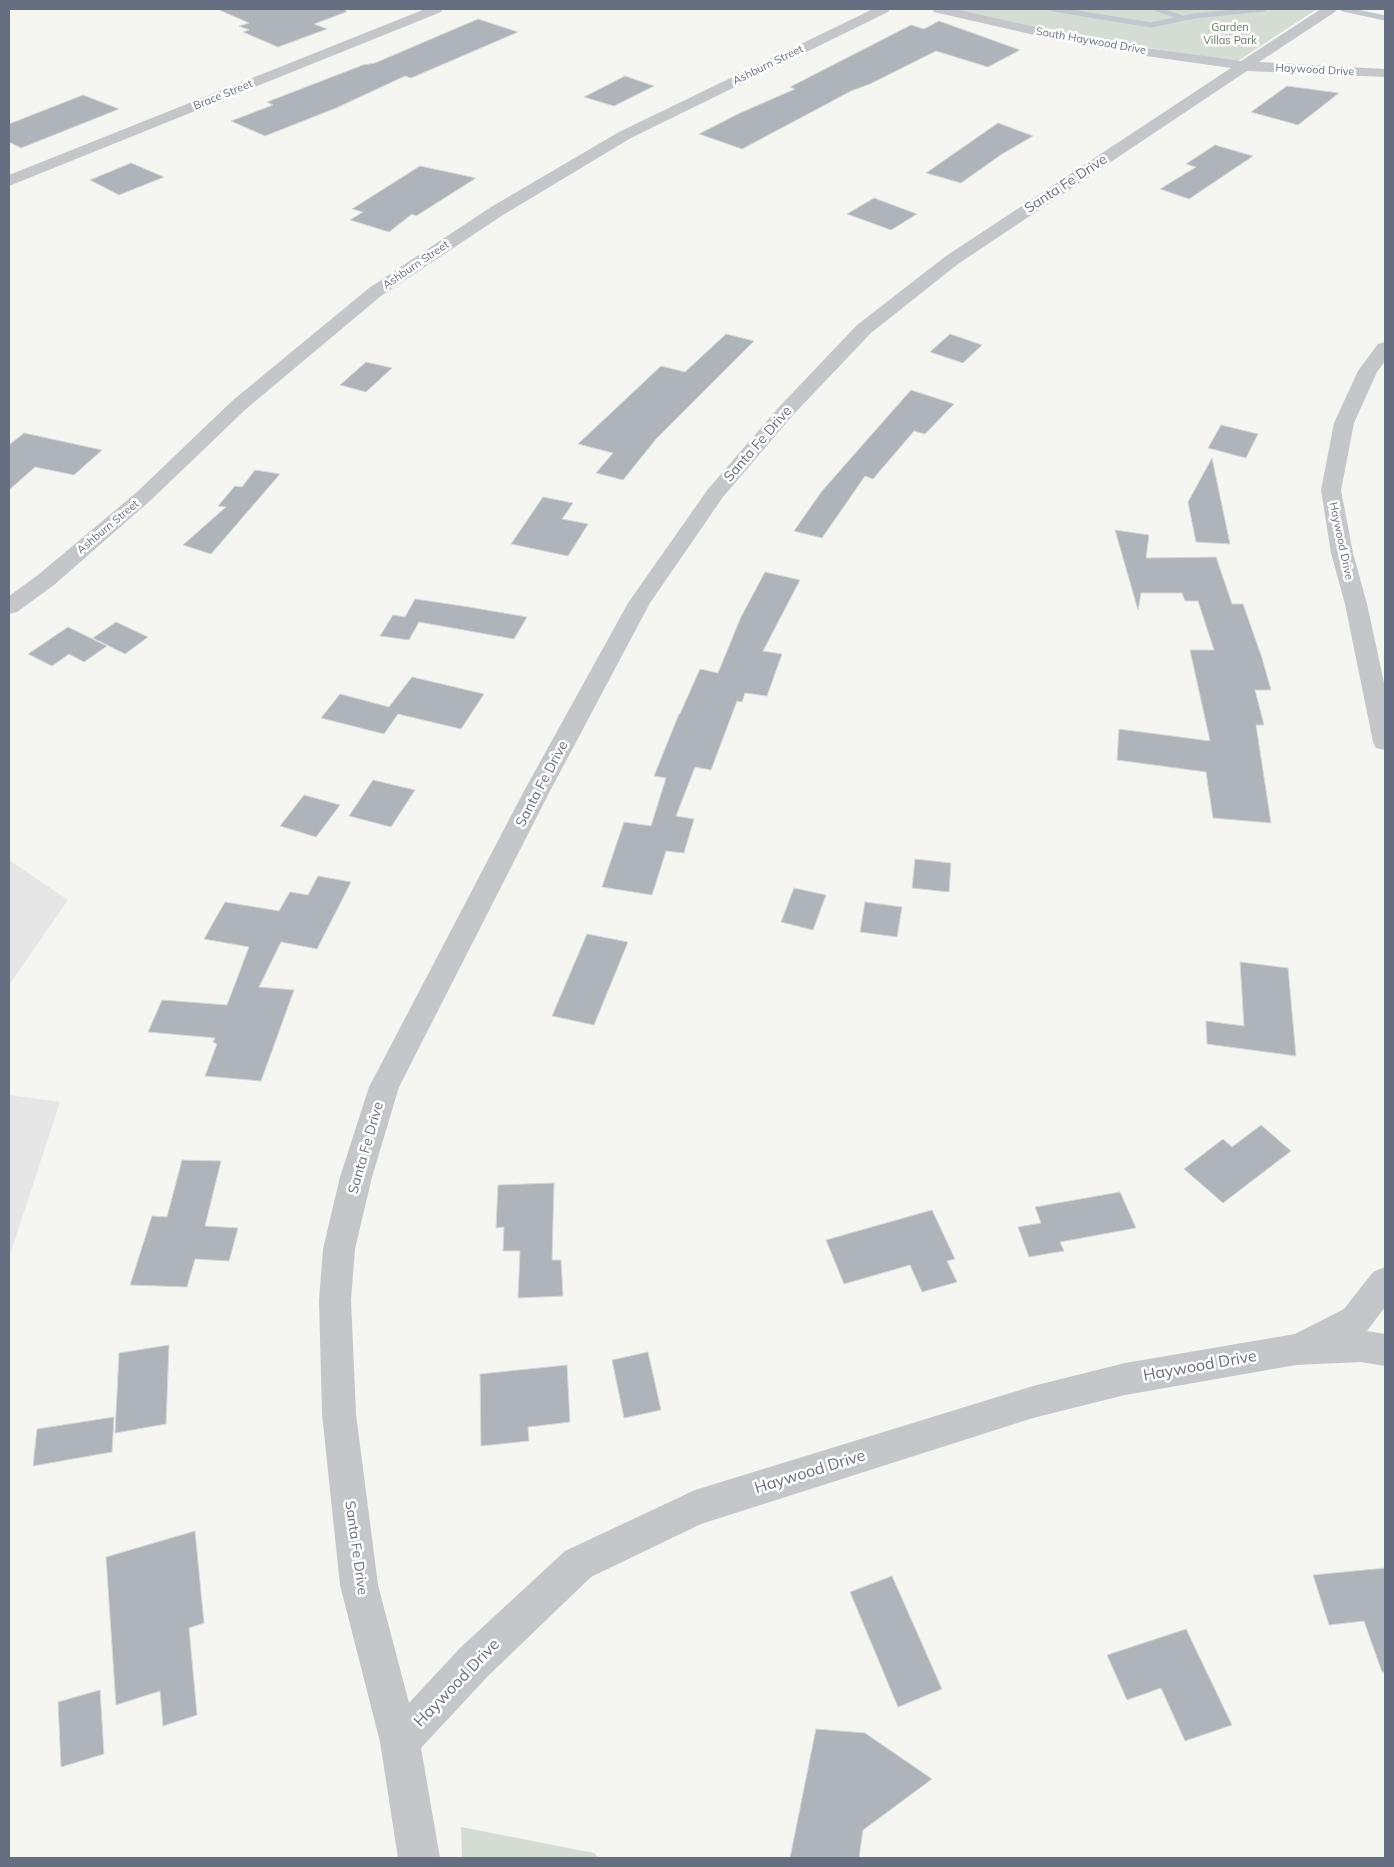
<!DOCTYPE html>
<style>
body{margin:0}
#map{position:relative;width:1394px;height:1867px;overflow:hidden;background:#f5f6f2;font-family:Mulish,sans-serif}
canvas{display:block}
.frame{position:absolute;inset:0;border:10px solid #666f82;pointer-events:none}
</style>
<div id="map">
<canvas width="1394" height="1867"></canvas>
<div class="frame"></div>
</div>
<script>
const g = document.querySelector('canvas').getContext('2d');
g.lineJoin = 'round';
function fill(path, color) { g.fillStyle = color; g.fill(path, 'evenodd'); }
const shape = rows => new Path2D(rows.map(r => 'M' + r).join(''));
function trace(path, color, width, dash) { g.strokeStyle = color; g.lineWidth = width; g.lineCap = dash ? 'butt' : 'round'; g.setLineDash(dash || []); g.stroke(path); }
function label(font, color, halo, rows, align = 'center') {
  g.font = font + ' Mulish,sans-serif'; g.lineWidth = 5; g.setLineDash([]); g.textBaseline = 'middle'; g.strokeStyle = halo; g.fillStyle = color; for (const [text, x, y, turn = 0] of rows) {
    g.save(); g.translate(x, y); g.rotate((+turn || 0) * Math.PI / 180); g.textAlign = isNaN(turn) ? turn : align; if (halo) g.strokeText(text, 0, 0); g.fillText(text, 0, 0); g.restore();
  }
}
fill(shape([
 [9,860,68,900,9,985],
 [9,1095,60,1102,9,1258]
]), '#e6e6e6');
fill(shape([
 [956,9,1317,9,1236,62,1058,33],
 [461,1827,594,1853,599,1858,462,1858]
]), '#d5dcd3');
trace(shape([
 [1053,9,1151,25,1194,16,1264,9],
 [1157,9,1180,17],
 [1343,9,1385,18]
]), '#c1c7ce', 5);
const building = shape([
 [217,9,346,9,346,12,314,24,327,29,278,47,243,32,249,30,239,26,249,23,217,9],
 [478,19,518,32,411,78,405,76,336,108,265,136,231,121,273,105,267,102,363,65,375,63,478,19],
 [939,21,1020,50,988,67,936,51,870,84,851,91,742,149,699,134,740,113,795,89,790,87,911,25,924,29,939,21],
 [625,76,654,86,614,106,584,97,625,76],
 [1287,86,1339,93,1298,125,1251,112,1287,86],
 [83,95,119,109,21,148,9,142,9,124,83,95],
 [998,123,1033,136,1002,154,961,183,926,173,998,123],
 [1215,145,1253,156,1189,199,1160,189,1196,167,1186,164,1215,145],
 [131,163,164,177,119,195,90,180,131,163],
 [420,166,476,178,416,216,412,214,389,232,350,220,363,212,352,209,420,166],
 [874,198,917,214,891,230,847,214,874,198],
 [726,334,754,341,656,439,623,480,596,473,613,453,578,444,661,366,685,372,726,334],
 [950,334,982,345,963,363,930,352,950,334],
 [366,362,392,368,366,392,340,385,366,362],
 [911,390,954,404,925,434,914,431,873,479,865,476,822,538,794,531,822,491,911,390],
 [1221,425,1258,434,1246,458,1208,448,1221,425],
 [24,433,102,450,74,475,35,467,9,490,9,445,24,433],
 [1212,458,1230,544,1196,542,1188,502,1212,458],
 [255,470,280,474,211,554,183,545,226,507,218,506,235,486,242,487,255,470],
 [543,497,573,503,562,519,588,524,568,556,511,544,543,497],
 [1115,530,1149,535,1146,558,1216,557,1232,604,1243,604,1262,658,1271,690,1255,690,1264,725,1256,725,1271,823,1213,818,1206,772,1117,760,1119,729,1210,741,1190,650,1214,650,1198,601,1185,601,1182,593,1141,593,1138,610,1115,530],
 [765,572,800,580,763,651,782,654,767,696,745,693,742,702,737,701,711,770,695,767,676,816,694,819,684,853,666,851,652,895,602,887,624,822,651,826,666,778,654,776,679,714,680,714,700,669,718,673,741,617,765,572],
 [415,599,469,607,527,617,514,639,419,622,409,640,380,636,393,615,405,617,415,599],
 [116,622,148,637,125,654,93,638,116,622],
 [68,627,107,646,84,662,69,654,52,666,28,654,68,627],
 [412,677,484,694,461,729,398,714,384,734,321,718,340,694,389,707,412,677],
 [373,780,415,790,391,827,349,816,373,780],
 [304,795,340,805,316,837,280,826,304,795],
 [915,859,951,863,949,892,912,888,915,859],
 [318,876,351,882,317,949,281,942,259,987,294,990,261,1081,205,1076,217,1044,213,1042,215,1038,148,1032,162,1000,227,1005,249,947,204,939,225,902,279,911,290,892,308,895,318,876],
 [794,888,826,895,813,930,781,922,794,888],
 [865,902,902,907,897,937,860,932,865,902],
 [587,934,628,942,594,1025,552,1016,587,934],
 [1240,962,1288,968,1296,1056,1207,1044,1206,1021,1244,1026,1240,962],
 [1261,1125,1291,1151,1223,1203,1184,1169,1223,1139,1232,1147,1261,1125],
 [182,1160,221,1161,205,1226,238,1228,229,1261,195,1259,187,1287,130,1285,152,1216,167,1217,182,1160],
 [554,1183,552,1260,561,1260,563,1296,518,1298,520,1251,503,1251,504,1227,496,1228,498,1185,554,1183],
 [1120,1192,1136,1228,1060,1242,1064,1251,1029,1257,1018,1227,1041,1223,1035,1207,1120,1192],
 [932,1210,955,1259,947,1261,957,1282,922,1292,910,1265,844,1284,826,1240,932,1210],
 [169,1345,166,1424,115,1433,119,1353,169,1345],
 [648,1352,661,1410,624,1418,612,1360,648,1352],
 [567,1365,570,1422,528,1427,529,1441,481,1446,480,1374,567,1365],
 [114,1417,112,1452,33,1466,37,1429,114,1417],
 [195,1531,204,1623,189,1628,197,1715,163,1726,160,1691,116,1705,106,1557,195,1531],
 [1385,1568,1385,1672,1382,1672,1364,1621,1329,1625,1313,1575,1385,1568],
 [892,1576,942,1689,898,1707,850,1592,892,1576],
 [1186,1629,1232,1725,1185,1741,1161,1688,1127,1700,1107,1655,1186,1629],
 [100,1690,104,1754,61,1767,58,1702,100,1690],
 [816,1729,865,1733,932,1779,863,1830,859,1858,790,1858,816,1729]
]);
fill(building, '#afb3ba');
trace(building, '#d6d7d5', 1);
fill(shape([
 [425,9,443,9,441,12,9,186,9,175,425,9],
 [873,9,890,9,888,12,631,138,503,215,381,296,246,409,151,500,54,585,17,612,9,614,9,596,38,575,137,492,232,401,369,288,491,207,619,132,873,9],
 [932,9,956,9,1039,28,1139,47,1241,61,1321,9,1337,9,1335,12,1259,62,1385,69,1385,77,1247,71,958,264,871,333,793,415,723,497,650,603,550,791,399,1087,372,1177,355,1249,351,1300,356,1414,378,1585,409,1703,460,1648,565,1551,695,1490,1033,1386,1125,1363,1295,1334,1344,1309,1373,1272,1385,1267,1385,1307,1367,1331,1385,1334,1385,1366,1361,1362,1296,1365,1125,1395,1033,1418,701,1524,591,1577,488,1676,421,1748,440,1858,398,1858,380,1742,340,1585,322,1414,319,1300,323,1249,340,1177,369,1087,524,791,628,603,708,489,779,407,857,325,946,256,1231,68,1139,55,1039,36,934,12,932,9],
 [1385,342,1385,361,1377,372,1354,423,1341,490,1353,553,1367,604,1385,687,1385,750,1376,748,1373,742,1345,604,1331,553,1321,490,1334,423,1358,371,1378,344,1385,342]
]), '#c4c6ca');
label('11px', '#647a65', '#fff', [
 ["Garden",1230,28],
 ["Villas Park",1230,41]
]);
label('11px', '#666f82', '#fff', [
 ["South Haywood Drive",1091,41,10],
 ["Ashburn Street",768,65,-26],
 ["Haywood Drive",1315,70,3],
 ["Brace Street",223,95,-22],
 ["Ashburn Street",416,265,-34],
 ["Ashburn Street",108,527,-40],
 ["Haywood Drive",1341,541,78]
]);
label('14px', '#666f82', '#fff', [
 ["Santa Fe Drive",1066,184,-33],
 ["Santa Fe Drive",758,444,-49],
 ["Santa Fe Drive",542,784,-62],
 ["Santa Fe Drive",366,1148,-74],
 ["Santa Fe Drive",356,1548,82]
]);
label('16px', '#666f82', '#fff', [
 ["Haywood Drive",1200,1366,-10],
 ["Haywood Drive",810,1472,-17],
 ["Haywood Drive",457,1683,-46]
]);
</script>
